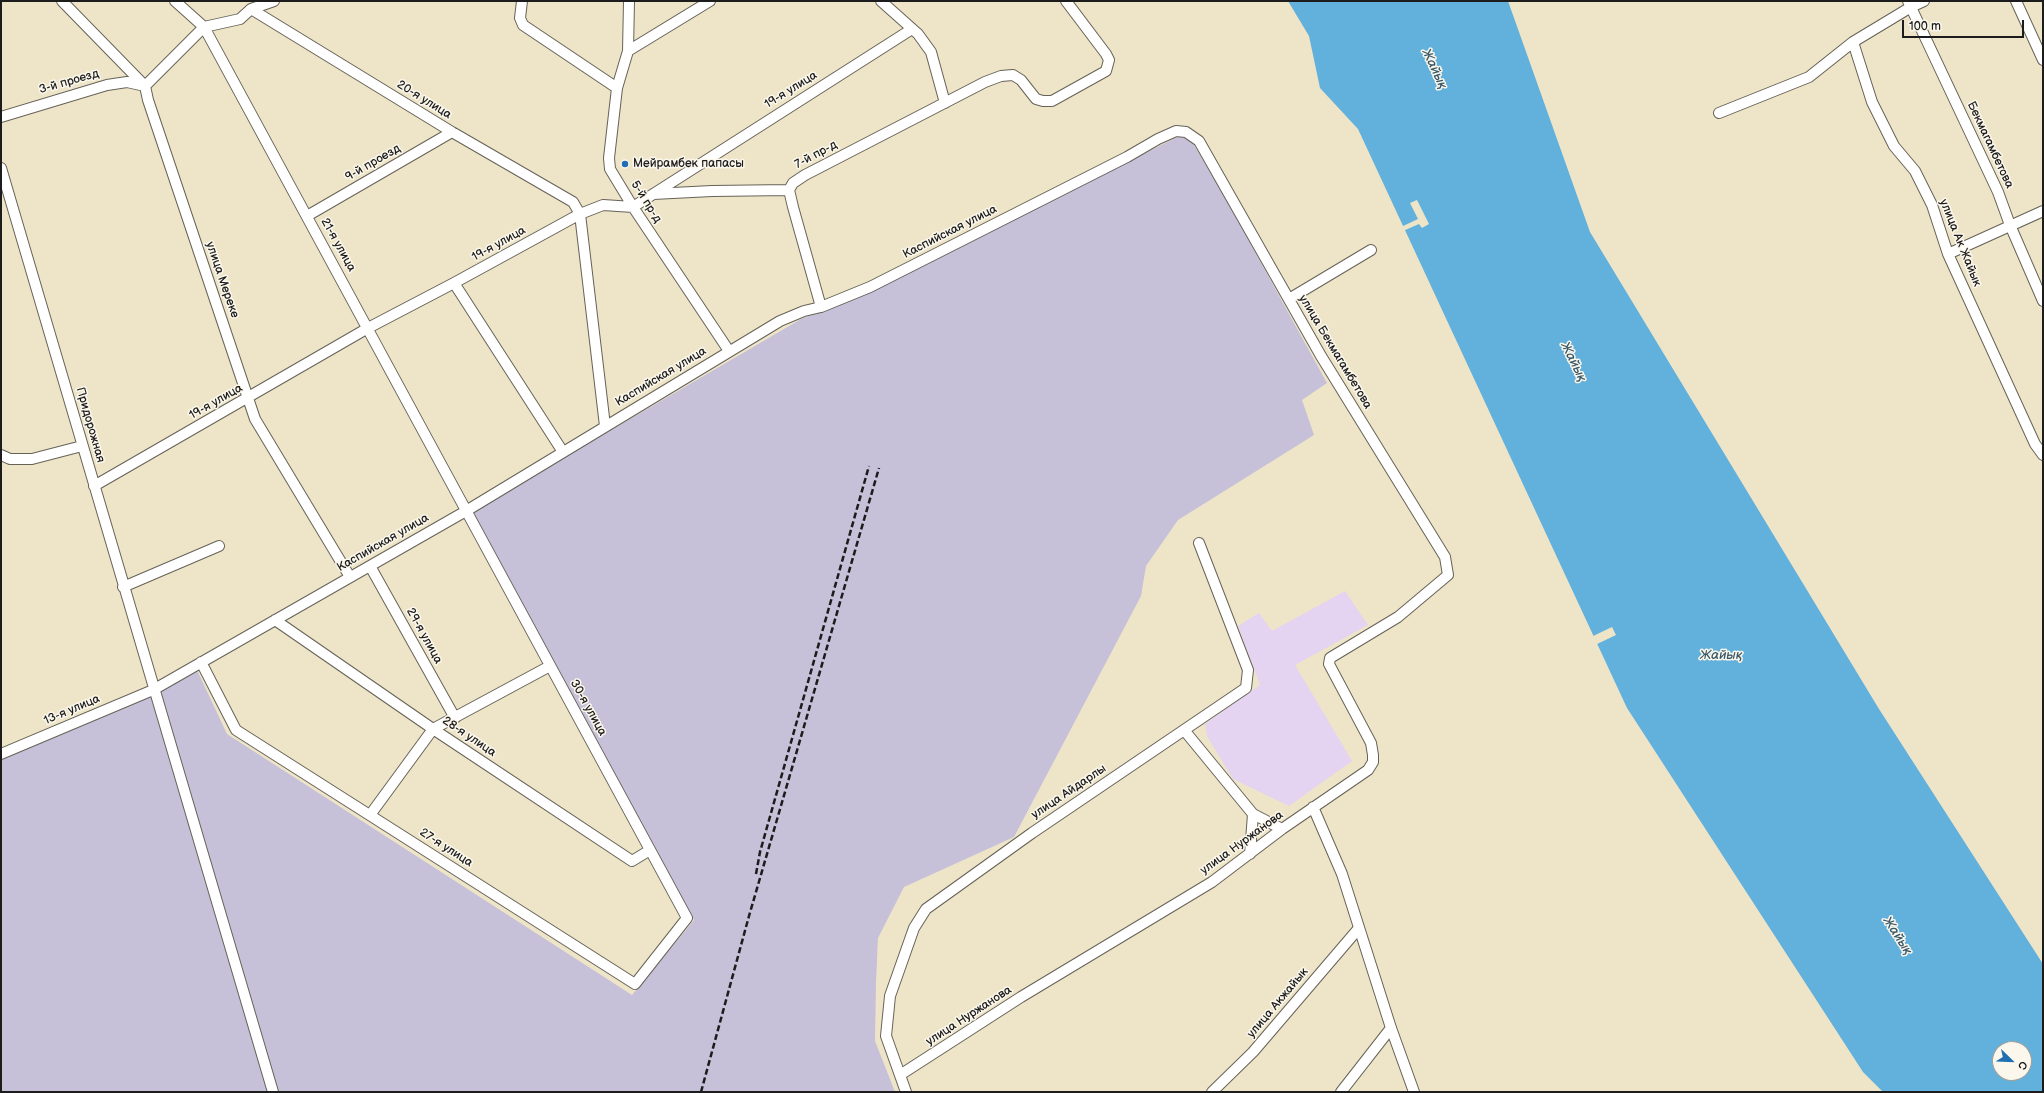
<!DOCTYPE html>
<meta charset="utf-8">
<style>
body{margin:0}
#map{position:relative;width:2044px;height:1093px;overflow:hidden;background:#eee5c8;font-family:"Balsamiq Sans",sans-serif}
canvas{display:block}
.frame{position:absolute;inset:0;border:2px solid #1c1c1c;pointer-events:none}
.north{position:absolute;left:1992px;top:1041px;width:40px;height:40px;box-sizing:border-box;background:#fbf7ec;border:1px solid #a29f99;border-radius:50%;rotate:113deg;font-size:11px;font-weight:700;line-height:16px;text-align:center;color:#1c1c1c}
.north::after{content:'';display:block;margin:auto;width:14px;height:18px;background:#1f6fb2;clip-path:polygon(50% 0,100% 100%,50% 72%,0 100%)}
.scale{position:absolute;left:1902px;top:20px;width:122px;height:18px;box-sizing:border-box;border:2px solid #1c1c1c;border-top:0;padding-left:5px;font-size:12px;line-height:14px;white-space:nowrap;color:#1c1c1c;-webkit-text-stroke:3px #fbf7ec;paint-order:stroke}
</style>
<div id="map">
<canvas width="2044" height="1093"></canvas>
<div class="frame"></div>
<div class="north">С</div>
<div class="scale">100 m</div>
</div>
<script>
const g = document.querySelector('canvas').getContext('2d');
g.lineJoin = 'round';
function fill(path, color) { g.fillStyle = color; g.fill(path, 'evenodd'); }
const shape = rows => new Path2D(rows.map(r => 'M' + r).join(''));
function trace(path, color, width, dash) { g.strokeStyle = color; g.lineWidth = width; g.lineCap = dash ? 'butt' : 'round'; g.setLineDash(dash || []); g.stroke(path); }
function label(font, color, halo, rows, align = 'center') {
  g.font = font + ' "Balsamiq Sans",sans-serif'; g.lineWidth = 3; g.setLineDash([]); g.textBaseline = 'middle'; g.strokeStyle = halo; g.fillStyle = color; for (const [text, x, y, turn = 0] of rows) {
    g.save(); g.translate(x, y); g.rotate((+turn || 0) * Math.PI / 180); g.textAlign = isNaN(turn) ? turn : align; if (halo) g.strokeText(text, 0, 0); g.fillText(text, 0, 0); g.restore();
  }
}
fill(shape([
 [1345,591,1368,625,1295,665,1352,761,1289,806,1233,779,1207,736,1205,724,1260,685,1238,626,1259,613,1272,631]
]), '#e4d3f1');
fill(shape([
 [1181,135,1191,140,1227,201,1327,383,1302,400,1314,435,1178,520,1146,566,1141,596,1014,837,904,887,878,938,876,983,875,1041,895,1092,1,1092,1,755,197,670,227,734,632,995,694,920,471,512,801,319,871,292]
]), '#c6c0d9');
fill(shape([
 [1288,1,1508,1,1590,232,1879,709,2043,964,2043,1092,1883,1092,1863,1072,1627,708,1358,129,1320,88,1309,36],
 [2000,1049,2024,1049,2024,1073,2000,1073]
]), '#62b0dc');
fill(shape([
 [1417,200,1429,224,1422,228,1419,224,1403,231,1401,227,1418,219,1410,203],
 [1612,627,1616,635,1595,645,1591,637]
]), '#eee5c8');
const minor = shape([
 [62,1,145,86,148,100,255,419,350,577],
 [175,1,204,27,687,918,635,984,236,730,201,662],
 [522,1,520,18,523,25,617,88],
 [629,1,628,51,617,88,609,158,610,169,633,207,729,351],
 [881,1,918,34,931,52,945,103],
 [1908,1,1998,192,2010,225,2043,301],
 [2016,1,2043,60],
 [251,9,452,132,573,202,580,214,605,426],
 [1853,42,1872,102,1894,146,1915,171,1932,205,1948,254,2035,444,2043,455],
 [628,51,710,1],
 [1719,113,1809,77,1853,42,1911,7,1924,1],
 [1,117,107,85,127,82,145,86,204,27,240,19,251,9,274,1],
 [1,168,273,1092],
 [653,194,712,191,789,190],
 [307,216,452,132],
 [1948,254,2043,211],
 [454,283,563,452],
 [1289,299,1371,250],
 [821,307,793,207,789,190,793,183,805,175,985,82,1001,76,1013,75,1021,80,1036,99,1043,101,1052,101,1106,71,1109,60,1106,54,1066,1],
 [1,455,10,459,32,459,82,446],
 [94,486,368,328,454,283,580,214,603,205,633,207,912,29],
 [370,566,455,718],
 [123,587,219,546],
 [275,620,433,729,632,861,650,850],
 [1184,730,1253,814,1250,854],
 [1,754,153,690,466,511,780,321,804,311,821,307,870,287,1127,157,1158,139,1176,131,1186,132,1199,141,1321,356,1445,557,1448,575,1398,617,1330,658,1329,664,1371,743,1373,755,1373,762,1368,770,1282,829,1212,882,1021,997,900,1075],
 [1313,807,1342,874,1391,1028,1414,1092],
 [1253,814,1282,829],
 [370,815,433,729,550,666],
 [906,1092,886,1036,890,996,914,928,926,909,1032,833,1246,688,1248,670,1199,543],
 [1212,1092,1253,1052,1359,928],
 [1341,1092,1391,1028]
]);
trace(minor, '#666258', 12);
trace(minor, '#fff', 10);
trace(shape([
 [756,874,760,852,869,466],
 [701,1092,749,916,879,468]
]), '#1c1c1c', 2.5, [6, 3]);
for (const [x, y, r, color] of [
 [625,164,4,"#1f6fb2"]
]) { const dot = new Path2D(); dot.arc(x, y, r, 0, 2 * Math.PI); g.fillStyle = color; g.fill(dot); trace(dot, '#fbf7ec', 1.5); }
label('12px', '#1c1c1c', '#fbf7ec', [
 ["3-й проезд",69,82,-16],
 ["19-я улица",791,90,-32],
 ["20-я улица",424,100,32],
 ["Бекмагамбетова",1990,145,65],
 ["7-й пр-д",816,155,-28],
 ["9-й проезд",373,163,-30],
 ["5-й пр-д",646,202,58],
 ["Каспийская улица",950,232,-27],
 ["улица Ак Жайык",1960,243,68],
 ["19-я улица",499,244,-29],
 ["21-я улица",338,245,61],
 ["улица Мереке",222,280,71],
 ["улица Бекмагамбетова",1335,352,59],
 ["Каспийская улица",661,377,-31],
 ["19-я улица",216,402,-30],
 ["Придорожная",90,425,74],
 ["Каспийская улица",383,543,-30],
 ["29-я улица",424,636,61],
 ["30-я улица",588,708,61],
 ["13-я улица",72,710,-23],
 ["28-я улица",469,737,34],
 ["улица Айдарлы",1069,792,-34],
 ["улица Нуржанова",1242,843,-36],
 ["27-я улица",446,848,33],
 ["улица Акжайык",1278,1003,-50],
 ["улица Нуржанова",969,1016,-33]
]);
label('12px', '#1c1c1c', '#fbf7ec', [
 ["Мейрамбек папасы",633,164]
], 'left');
label('italic 13px', '#385769', '#fbf7ec', [
 ["Жайық",1434,69,65],
 ["Жайық",1573,362,64],
 ["Жайық",1721,656],
 ["Жайық",1897,936,57]
]);
</script>
